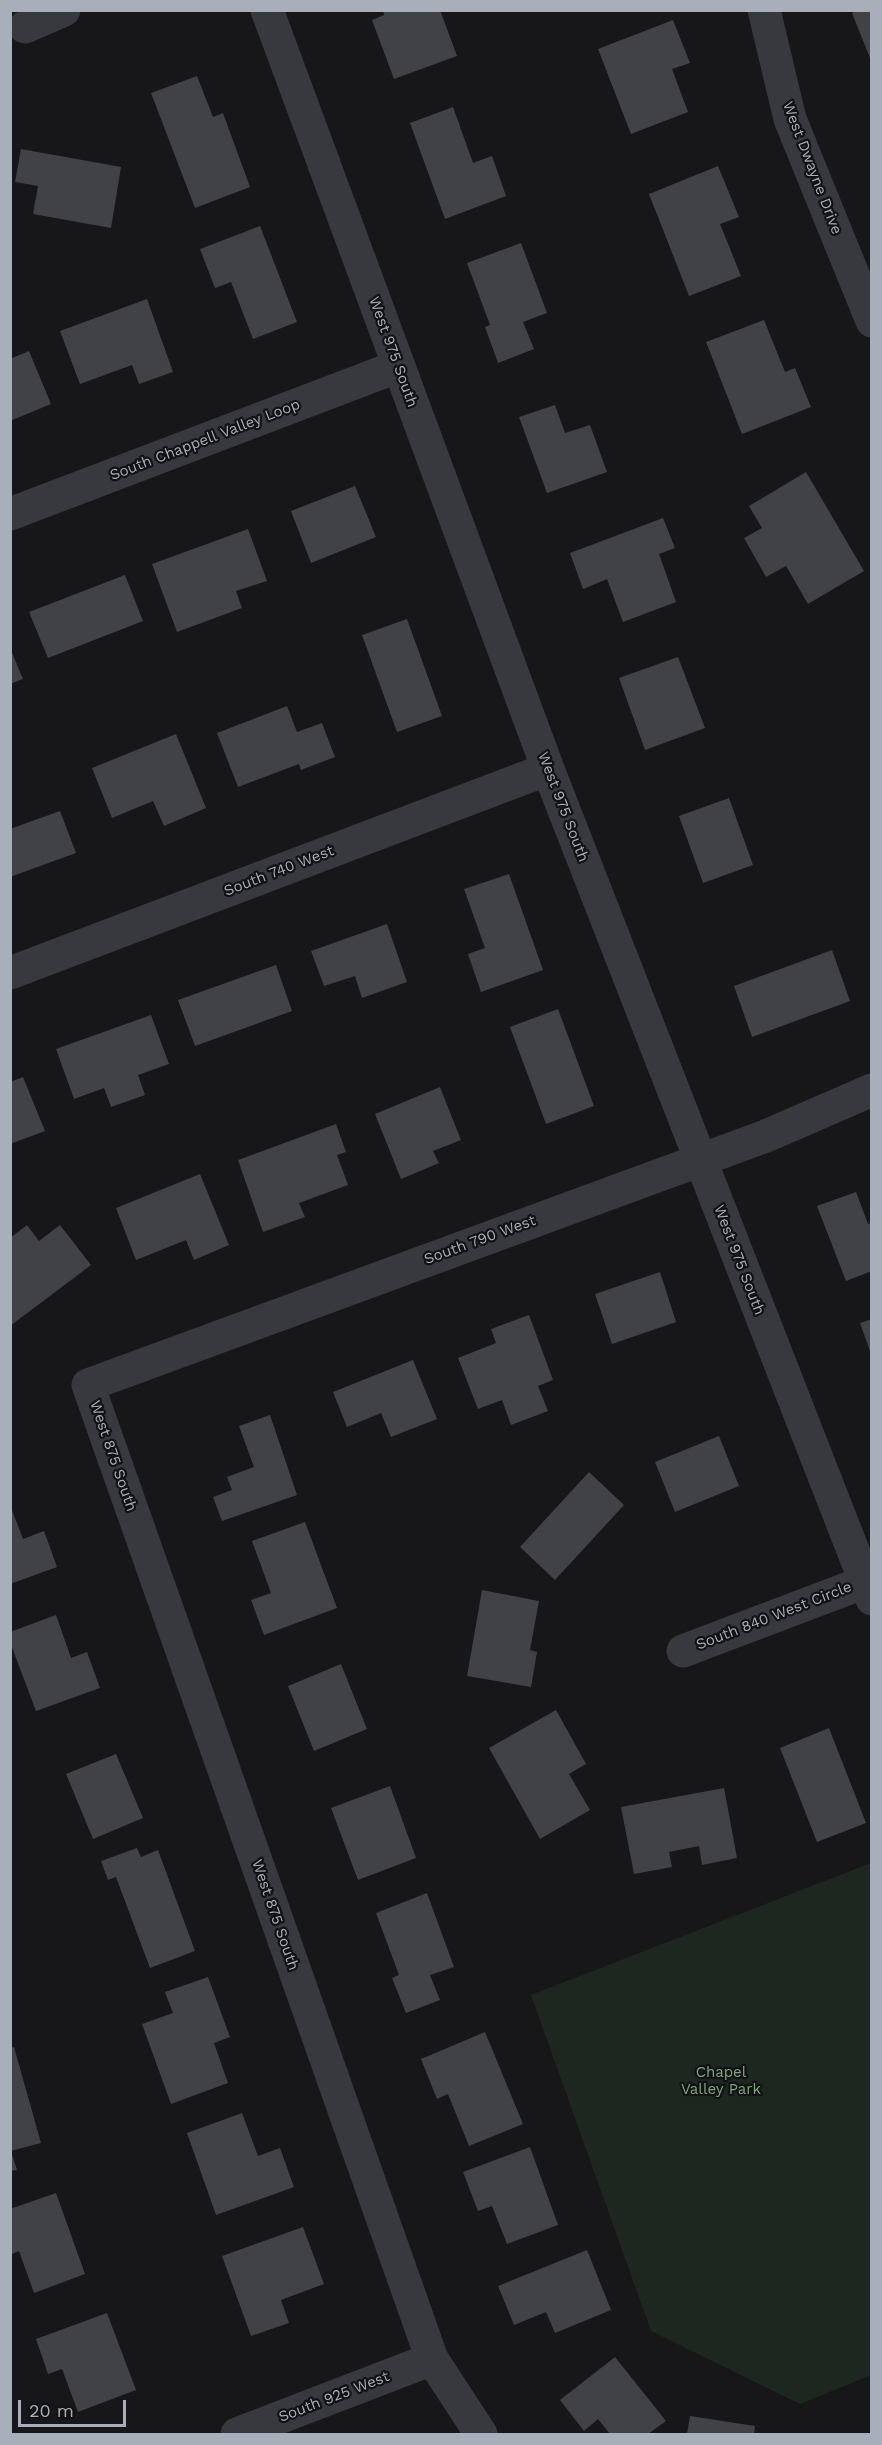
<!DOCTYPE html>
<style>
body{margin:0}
#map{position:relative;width:882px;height:2445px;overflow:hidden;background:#171719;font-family:"Work Sans",sans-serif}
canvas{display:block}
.frame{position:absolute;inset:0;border:12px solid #a8aeba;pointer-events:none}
.scale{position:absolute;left:18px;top:2400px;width:108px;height:27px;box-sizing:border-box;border:3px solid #a8aeba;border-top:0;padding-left:8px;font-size:18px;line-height:21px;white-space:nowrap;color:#a8aeba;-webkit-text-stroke:4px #121214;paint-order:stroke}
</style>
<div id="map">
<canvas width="882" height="2445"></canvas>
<div class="frame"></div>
<div class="scale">20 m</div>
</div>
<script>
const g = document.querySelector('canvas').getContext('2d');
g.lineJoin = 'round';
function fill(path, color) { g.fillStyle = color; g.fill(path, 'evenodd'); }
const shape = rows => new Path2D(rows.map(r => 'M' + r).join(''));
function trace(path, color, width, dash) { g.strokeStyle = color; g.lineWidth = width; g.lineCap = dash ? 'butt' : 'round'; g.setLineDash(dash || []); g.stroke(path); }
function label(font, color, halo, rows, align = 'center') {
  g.font = font + ' "Work Sans",sans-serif'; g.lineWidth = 4.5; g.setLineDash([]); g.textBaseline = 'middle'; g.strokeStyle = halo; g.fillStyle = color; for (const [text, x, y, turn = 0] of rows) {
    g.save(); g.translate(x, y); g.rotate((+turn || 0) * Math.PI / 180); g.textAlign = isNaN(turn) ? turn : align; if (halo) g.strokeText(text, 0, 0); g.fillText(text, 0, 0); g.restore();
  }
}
fill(shape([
 [871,1863,871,2375,800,2404,651,2331,531,1995]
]), '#1e271f');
fill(shape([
 [383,10,440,10,457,56,394,79,372,20,384,15],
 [858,10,872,10,872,63,852,13],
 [673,20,690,63,672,69,688,112,631,134,598,49],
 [197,76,213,117,223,113,250,187,195,208,151,93],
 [453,107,473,163,492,156,506,196,445,219,410,123],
 [21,149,121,167,111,228,33,214,38,186,15,182],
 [718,166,739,217,720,224,741,276,689,296,649,194],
 [260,226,297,322,253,339,231,282,215,288,200,249],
 [521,243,547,313,523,322,534,349,498,363,485,327,490,325,467,263],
 [147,299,173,372,139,384,132,365,80,384,60,331],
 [764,320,785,372,795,368,811,407,742,434,706,342],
 [29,351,51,404,10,421,10,359],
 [555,405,565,433,590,425,607,472,547,493,519,417],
 [806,472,864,571,808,604,786,566,766,577,744,538,762,528,749,506],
 [355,486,376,537,311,563,291,511],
 [663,518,675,548,659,554,676,602,623,622,607,579,583,589,570,553],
 [248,529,267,581,236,591,242,608,177,632,152,564],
 [125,575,143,621,48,658,29,612],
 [407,619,442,716,397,732,362,635],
 [10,648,23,679,10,684],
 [678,657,705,728,645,750,619,678],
 [287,706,297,732,322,723,335,757,301,770,299,764,238,787,217,733],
 [176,734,206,808,164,826,153,801,112,818,92,768],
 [729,798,753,865,703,883,679,816],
 [60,811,76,853,10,877,10,829],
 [509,874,543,970,481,992,468,954,485,948,464,889],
 [387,924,407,982,362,998,355,976,324,986,311,951],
 [832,950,850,1001,752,1037,734,986],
 [276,965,292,1011,195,1046,178,1000],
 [558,1009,594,1106,546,1124,510,1027],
 [151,1015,169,1064,138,1075,145,1095,111,1107,104,1088,74,1099,56,1049],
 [23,1077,45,1131,10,1144,10,1082],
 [440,1087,461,1140,433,1151,439,1163,401,1179,375,1114],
 [336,1124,346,1152,337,1155,348,1185,299,1203,305,1217,263,1232,238,1160],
 [200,1174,229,1245,194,1260,186,1240,136,1260,116,1208],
 [856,1192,868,1224,872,1223,872,1271,846,1281,817,1206],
 [27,1225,39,1241,60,1225,91,1265,10,1326,10,1238],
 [660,1272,676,1322,612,1344,595,1294],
 [529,1315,553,1380,538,1386,548,1411,511,1425,502,1400,478,1409,458,1358,496,1343,491,1329],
 [872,1319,872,1354,871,1354,860,1323],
 [413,1360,437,1419,391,1437,381,1413,347,1427,333,1392],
 [270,1415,297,1495,222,1521,213,1497,232,1490,227,1477,254,1467,239,1426],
 [719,1436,739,1486,675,1512,655,1462],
 [589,1472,624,1505,555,1580,520,1547],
 [10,1505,23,1539,44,1531,57,1567,10,1584],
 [305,1522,337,1608,264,1635,251,1600,271,1593,252,1541],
 [482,1590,539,1601,530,1650,537,1652,531,1687,467,1676],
 [56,1615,71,1658,87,1652,100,1688,36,1711,10,1642,10,1632],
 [341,1664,367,1729,314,1751,288,1686],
 [556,1710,586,1764,569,1774,590,1810,540,1839,489,1748],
 [829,1728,866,1823,817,1842,780,1748],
 [116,1754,143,1818,93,1839,66,1774],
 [390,1786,416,1858,358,1880,331,1808],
 [724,1788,737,1858,702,1865,699,1846,669,1852,672,1867,634,1874,621,1807],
 [137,1848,141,1857,158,1850,195,1951,150,1968,116,1877,108,1880,101,1861],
 [427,1893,454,1967,430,1975,440,2000,406,2013,392,1978,399,1975,376,1913],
 [208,1977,230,2037,214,2043,228,2083,171,2104,142,2024,173,2013,165,1992],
 [485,2032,523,2124,469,2146,448,2094,437,2099,421,2059],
 [14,2047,41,2143,11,2151,17,2170,10,2171,10,2048],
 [242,2113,258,2156,280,2148,294,2187,216,2215,187,2133],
 [530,2147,558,2225,507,2244,492,2206,478,2211,463,2172],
 [56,2193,85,2274,34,2293,19,2251,10,2255,10,2209],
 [303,2227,324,2284,281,2300,289,2323,251,2336,222,2256],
 [587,2250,611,2310,555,2333,546,2312,514,2325,498,2286],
 [107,2313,136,2390,78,2412,62,2369,48,2374,36,2339],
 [615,2357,666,2421,648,2434,610,2434,598,2419,584,2431,560,2400],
 [690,2416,755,2426,754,2434,687,2434]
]), '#414246');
trace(shape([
 [267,10,548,769,872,1599],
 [764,10,790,119,872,321],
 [25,27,64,10],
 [10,514,399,366],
 [10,973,548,769],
 [683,1651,865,1582],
 [237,2434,432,2359],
 [481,2434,432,2359,88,1385,766,1136,872,1090]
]), '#37393e', 33);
label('15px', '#a8aeba', '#121214', [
 ["West Dwayne Drive",812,168,69],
 ["West 975 South",393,352,70],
 ["South Chappell Valley Loop",205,440,-21],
 ["West 975 South",563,807,69],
 ["South 740 West",279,871,-21],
 ["South 790 West",480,1240,-20],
 ["West 975 South",739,1260,69],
 ["West 875 South",113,1456,71],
 ["South 840 West Circle",774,1616,-21],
 ["West 875 South",275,1915,71],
 ["South 925 West",334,2397,-21]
]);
label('15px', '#7ea67e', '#121214', [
 ["Chapel",721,2073],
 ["Valley Park",721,2090]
]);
</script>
